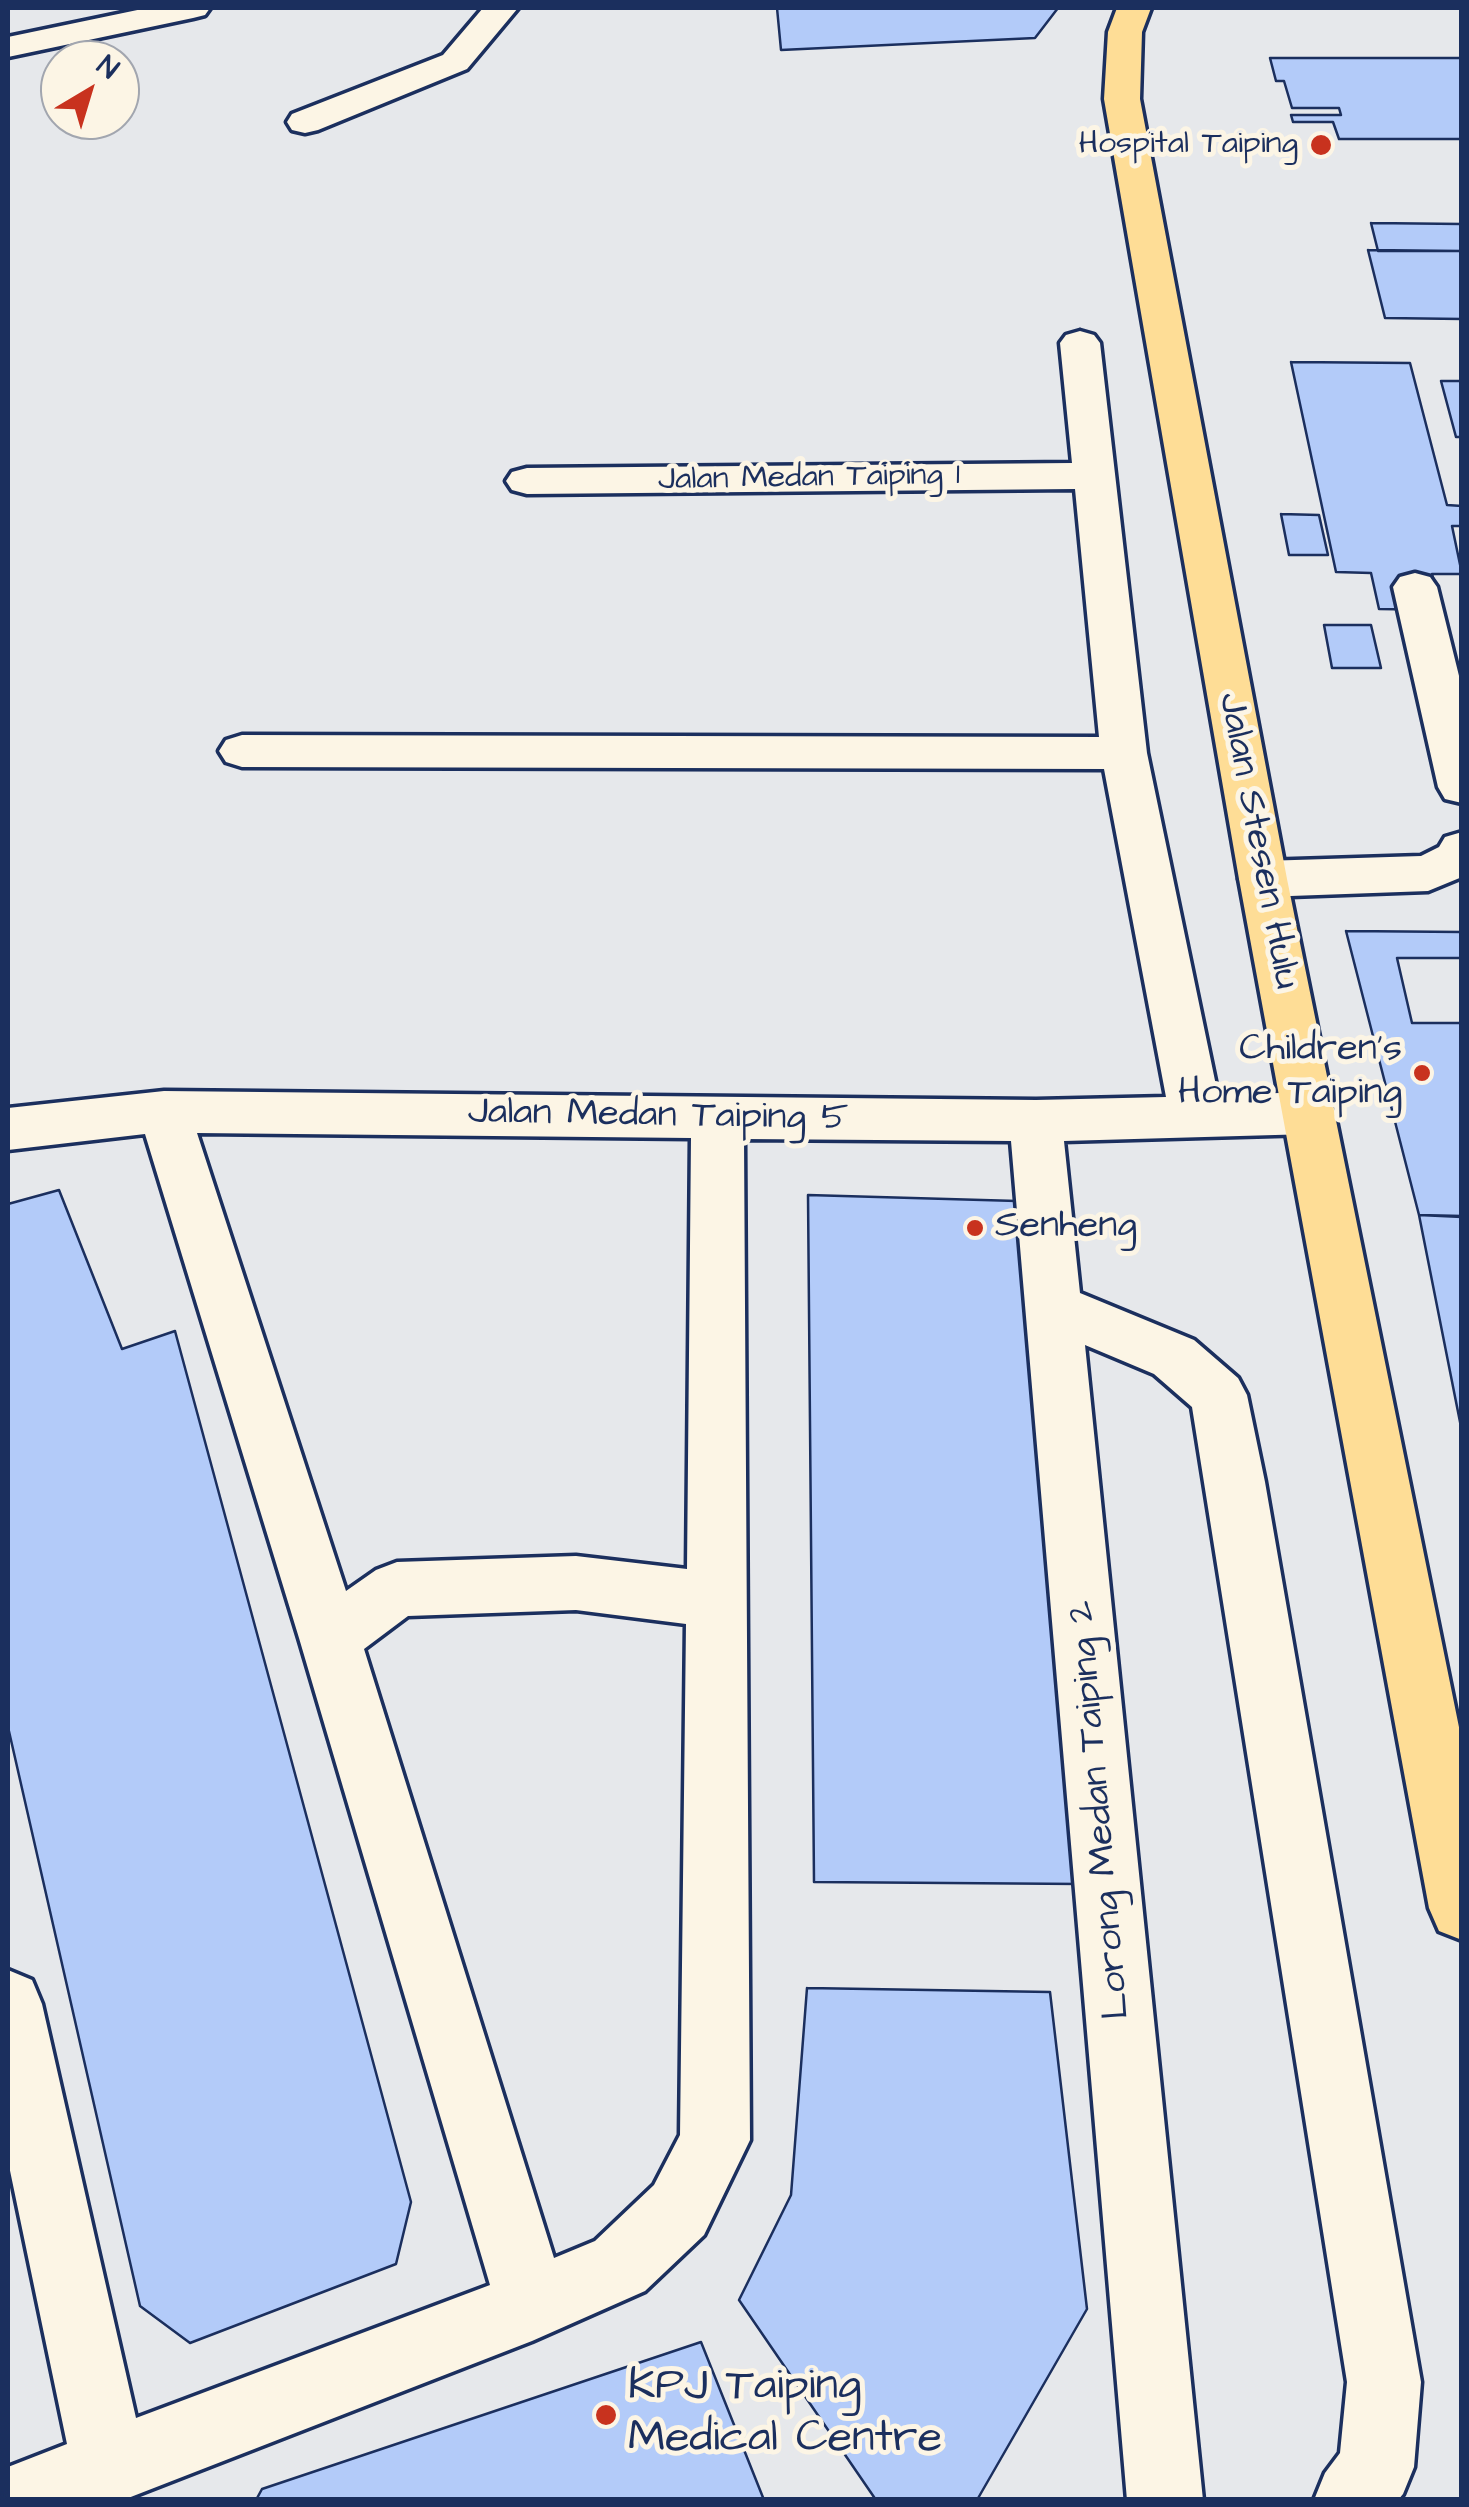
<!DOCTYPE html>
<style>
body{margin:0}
#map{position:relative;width:1469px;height:2507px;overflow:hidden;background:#e6e8eb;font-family:"Architects Daughter",sans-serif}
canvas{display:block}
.frame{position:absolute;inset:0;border:10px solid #1b2f5e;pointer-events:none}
.north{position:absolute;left:40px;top:40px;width:100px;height:100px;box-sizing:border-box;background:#fcf5e5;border:2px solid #a2a6af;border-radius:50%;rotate:38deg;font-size:28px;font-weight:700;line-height:40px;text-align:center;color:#1b2f5e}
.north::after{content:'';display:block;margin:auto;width:35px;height:45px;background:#c8321e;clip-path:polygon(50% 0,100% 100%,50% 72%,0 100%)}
</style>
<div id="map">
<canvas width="1469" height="2507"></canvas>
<div class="frame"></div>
<div class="north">N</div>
</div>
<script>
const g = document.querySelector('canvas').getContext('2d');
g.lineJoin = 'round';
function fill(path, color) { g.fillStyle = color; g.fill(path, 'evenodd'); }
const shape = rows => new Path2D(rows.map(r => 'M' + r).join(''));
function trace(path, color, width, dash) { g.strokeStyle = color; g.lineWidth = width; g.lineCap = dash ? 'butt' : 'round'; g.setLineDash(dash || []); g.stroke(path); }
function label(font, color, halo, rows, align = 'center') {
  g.font = font + ' "Architects Daughter",sans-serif'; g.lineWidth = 10; g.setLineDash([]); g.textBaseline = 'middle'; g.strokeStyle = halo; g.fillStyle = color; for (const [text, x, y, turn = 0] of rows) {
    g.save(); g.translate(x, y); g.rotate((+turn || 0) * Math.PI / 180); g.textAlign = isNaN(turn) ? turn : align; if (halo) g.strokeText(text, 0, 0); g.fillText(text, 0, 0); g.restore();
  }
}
const building = shape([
 [777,8,1058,8,1035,38,781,50,777,8],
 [1270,58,1462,58,1462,139,1339,139,1333,122,1293,122,1291,115,1341,115,1339,108,1292,108,1284,81,1276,81,1270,58],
 [1371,223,1462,224,1462,251,1378,251,1371,223],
 [1368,250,1462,251,1462,319,1385,318,1368,250],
 [1291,362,1410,363,1447,505,1462,506,1462,526,1452,526,1462,574,1432,574,1442,610,1379,609,1371,573,1336,572,1291,362],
 [1441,381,1462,381,1462,437,1456,437,1441,381],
 [1281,514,1319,515,1328,555,1289,555,1281,514],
 [1324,625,1371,625,1381,668,1332,668,1324,625],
 [1346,931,1462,932,1462,1216,1419,1215,1346,931],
 [1397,958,1462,958,1462,1023,1412,1023,1397,958],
 [59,1190,122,1349,175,1331,411,2202,396,2264,190,2343,140,2306,8,1727,8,1204,59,1190],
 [808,1195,1017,1201,1080,1884,814,1882,808,1195],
 [1419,1215,1462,1217,1462,1432,1419,1215],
 [807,1988,1050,1992,1087,2309,977,2500,876,2500,739,2300,791,2195,807,1988],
 [701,2342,764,2500,256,2500,262,2489,701,2342]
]);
fill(building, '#b3cbf9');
trace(building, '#1b2f5e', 2.5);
const minor = shape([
 [147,8,210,8,205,15,193,18,8,57,8,37,147,8],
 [483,8,518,8,467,69,318,130,305,133,292,130,287,122,292,114,443,55,483,8],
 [1080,331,1094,335,1100,343,1147,753,1218,1095,1310,1092,1329,1098,1336,1113,1329,1128,1310,1134,1064,1141,1080,1293,1194,1340,1238,1378,1247,1395,1265,1482,1421,2382,1414,2467,1403,2494,1398,2500,1314,2500,1325,2473,1340,2453,1347,2382,1192,1407,1154,1374,1085,1345,1203,2500,1127,2500,1011,1141,744,1139,750,2140,704,2235,645,2291,532,2341,123,2500,8,2500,8,2467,67,2444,8,2161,8,1970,32,1980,42,2004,136,2418,490,2285,299,1638,145,1134,8,1150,8,1108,164,1091,1036,1100,1166,1097,1104,769,242,767,226,762,219,751,226,740,242,735,1099,737,1075,489,527,494,512,490,506,481,512,472,527,468,1072,463,1060,343,1066,335,1080,331],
 [197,1133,691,1138,687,1569,576,1556,397,1562,376,1570,346,1591,197,1133],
 [576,1610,686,1624,680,2135,654,2185,595,2241,554,2258,364,1649,408,1616,576,1610],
 [1415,573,1430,577,1437,587,1462,688,1462,803,1445,799,1438,787,1393,587,1400,577,1415,573],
 [1462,832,1462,877,1428,891,1263,897,1246,891,1239,879,1246,867,1263,861,1421,856,1439,847,1445,837,1462,832]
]);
const major = shape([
 [1117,8,1151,8,1142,32,1140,99,1287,879,1462,1742,1462,1940,1439,1931,1429,1908,1239,879,1104,99,1108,32,1117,8]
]);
trace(minor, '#1b2f5e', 7);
trace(major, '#1b2f5e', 7);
fill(minor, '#fcf5e5');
fill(major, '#fedd96');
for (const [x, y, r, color] of [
 [1321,145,12,"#c8321e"],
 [1422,1073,10,"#c8321e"],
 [975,1228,10,"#c8321e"],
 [606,2415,12,"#c8321e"]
]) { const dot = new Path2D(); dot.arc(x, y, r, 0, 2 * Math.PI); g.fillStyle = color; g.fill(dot); trace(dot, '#fcf5e5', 4); }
label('32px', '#1b2f5e', '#fcf5e5', [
 ["Hospital Taiping",1298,145]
], 'right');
label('32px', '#1b2f5e', '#fcf5e5', [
 ["Jalan Medan Taiping 1",809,479,-1]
]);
label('38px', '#1b2f5e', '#fcf5e5', [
 ["Jalan Stesen Hulu",1257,841,79],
 ["Jalan Medan Taiping 5",658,1117,1],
 ["Lorong Medan Taiping 2",1101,1810,-95]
]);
label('38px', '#1b2f5e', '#fcf5e5', [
 ["Children's",1402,1051],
 ["Home Taiping",1402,1095],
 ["Senheng",995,1228,"left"]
], 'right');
label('45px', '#1b2f5e', '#fcf5e5', [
 ["KPJ Taiping",628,2389],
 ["Medical Centre",628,2441]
], 'left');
</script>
